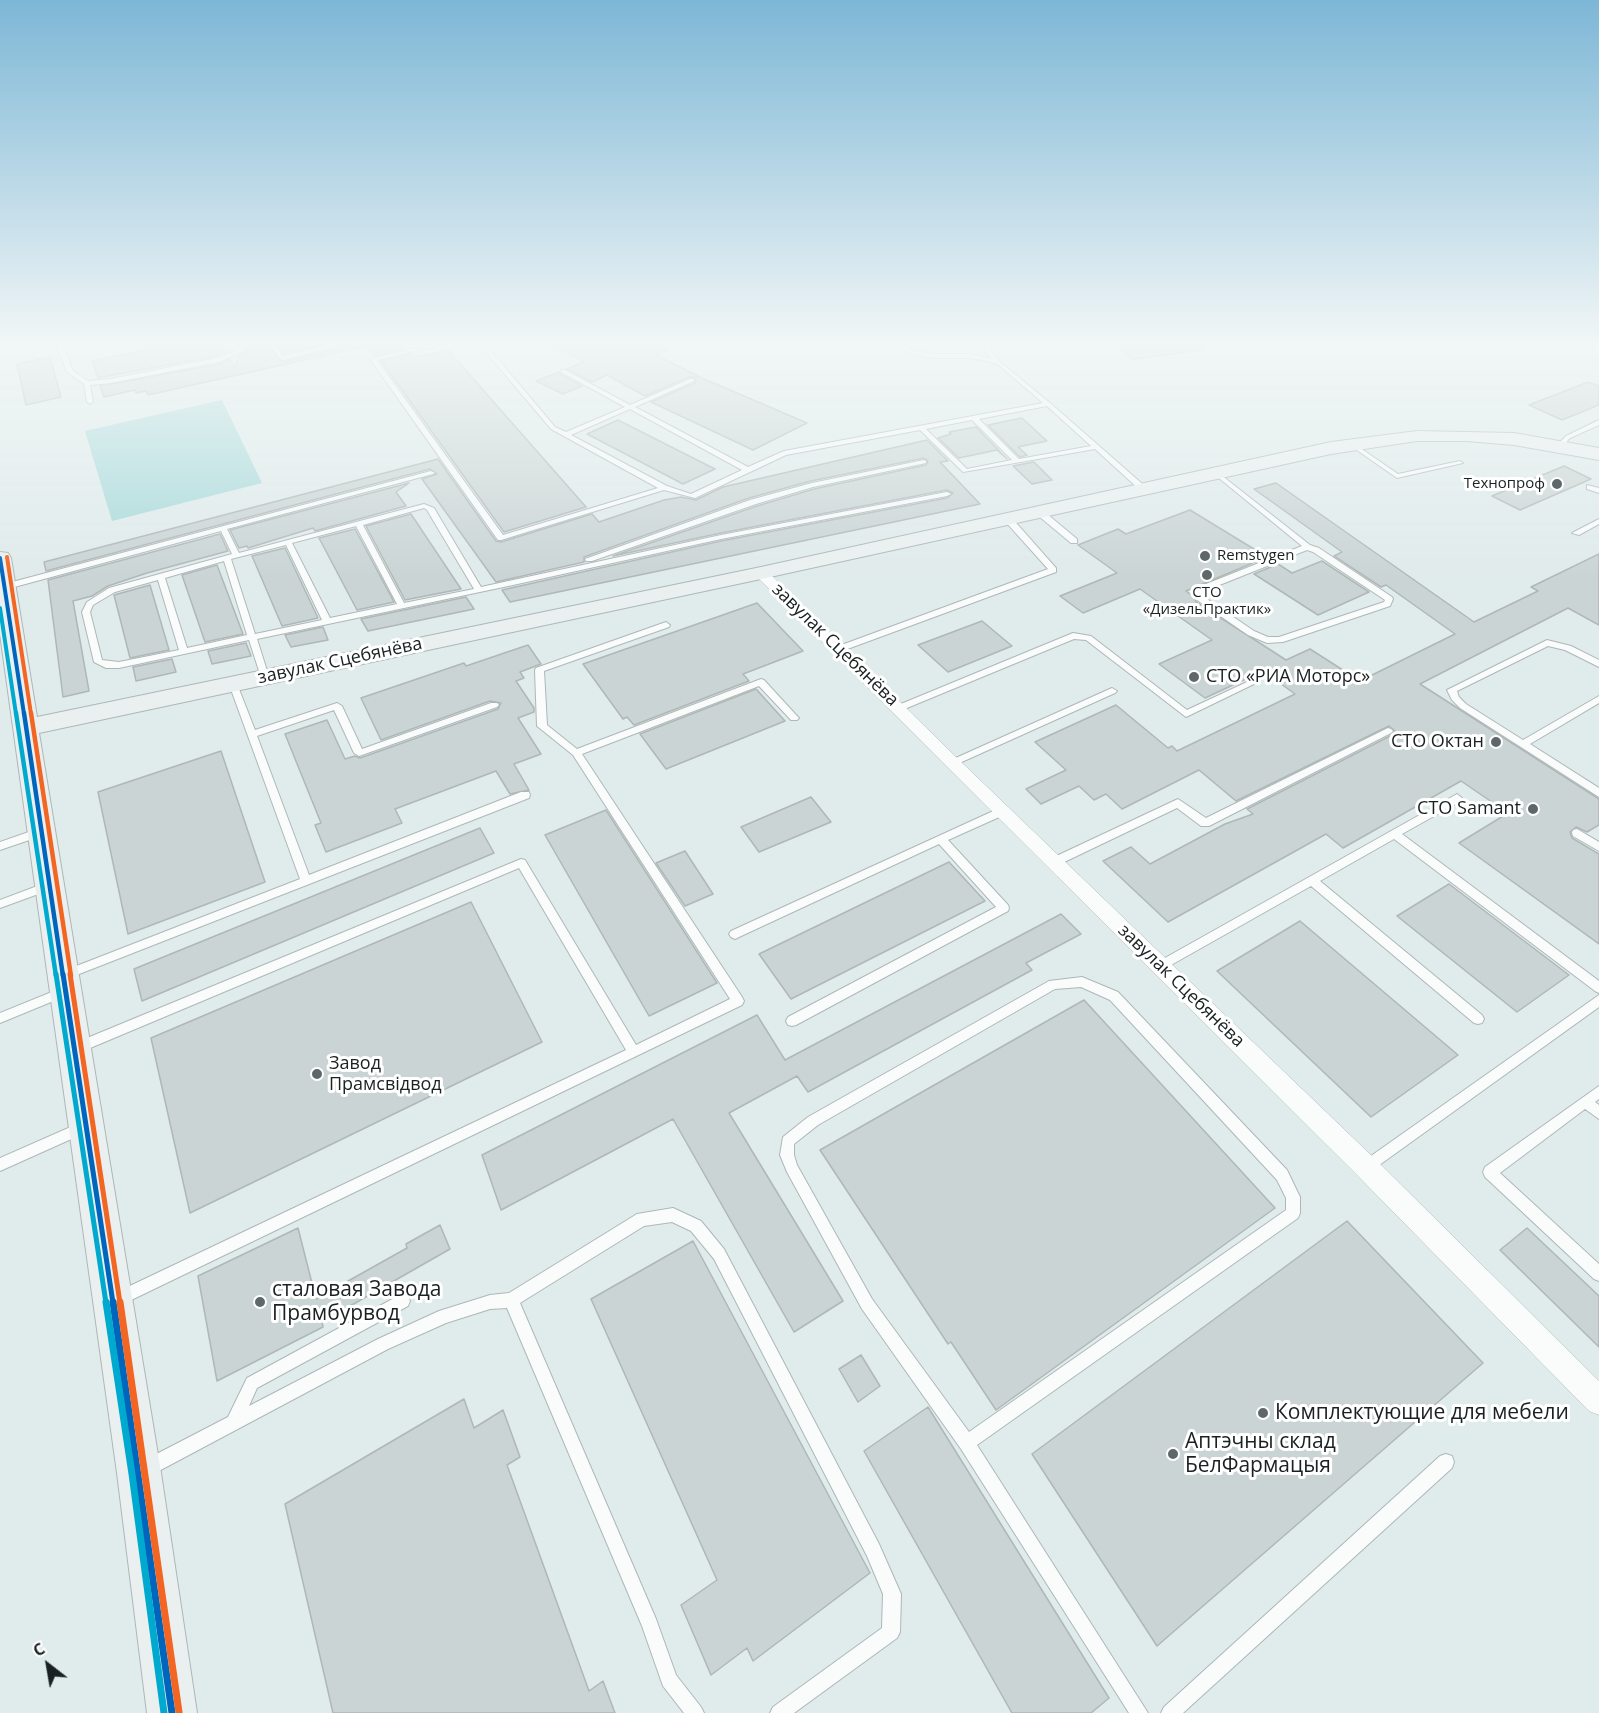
<!DOCTYPE html>
<meta charset="utf-8">
<style>
body{margin:0}
#map{position:relative;width:1599px;height:1713px;overflow:hidden;background:#e0ebeb;font-family:"Open Sans",sans-serif}
canvas{display:block}
.north{position:absolute;left:18px;top:1635px;width:60px;height:60px;-webkit-text-stroke:4px #fff;paint-order:stroke;rotate:329deg;font-size:16px;font-weight:700;line-height:24px;text-align:center;color:#1a2121}
.north::after{content:'';display:block;margin:auto;width:21px;height:27px;background:#1a2121;clip-path:polygon(50% 0,100% 100%,50% 72%,0 100%)}
</style>
<div id="map">
<canvas width="1599" height="1713"></canvas>
<div class="north">С</div>
</div>
<script>
const g = document.querySelector('canvas').getContext('2d');
g.lineJoin = 'round';
function fill(path, color) { g.fillStyle = color; g.fill(path, 'evenodd'); }
const shape = rows => new Path2D(rows.map(r => 'M' + r).join(''));
function trace(path, color, width, dash) { g.strokeStyle = color; g.lineWidth = width; g.lineCap = dash ? 'butt' : 'round'; g.setLineDash(dash || []); g.stroke(path); }
function label(font, color, halo, rows, align = 'center') {
  g.font = font + ' "Open Sans",sans-serif'; g.lineWidth = 6; g.setLineDash([]); g.textBaseline = 'middle'; g.strokeStyle = halo; g.fillStyle = color; for (const [text, x, y, turn = 0] of rows) {
    g.save(); g.translate(x, y); g.rotate((+turn || 0) * Math.PI / 180); g.textAlign = isNaN(turn) ? turn : align; if (halo) g.strokeText(text, 0, 0); g.fillText(text, 0, 0); g.restore();
  }
}
fill(shape([
 [222,400,262,483,112,521,85,431]
]), '#a8d9da');
const building = shape([
 [142,339,170,339,173,345,199,339,219,339,226,352,216,356,98,378,92,361,146,350,142,339],
 [246,339,262,339,283,362,352,345,355,339,389,339,403,349,375,356,367,346,148,395,146,391,136,393,135,390,104,397,100,386,219,364,230,359,235,368,239,355,248,351,246,339],
 [273,339,344,339,284,353,273,339],
 [542,339,647,339,668,350,656,355,702,378,807,423,753,450,651,402,695,383,696,377,689,377,645,396,607,375,592,382,567,369,584,362,542,339],
 [1141,339,1203,339,1203,350,1133,359,1113,343,1141,339],
 [448,350,586,507,504,532,381,361,411,354,415,357,448,350],
 [50,357,61,397,26,405,17,364,50,357],
 [559,372,560,374,582,386,563,394,536,381,559,372],
 [1588,382,1599,386,1599,405,1562,420,1529,405,1588,382],
 [1022,418,1047,441,1018,447,1027,455,1020,457,988,425,1022,418],
 [618,420,715,469,683,484,587,434,618,420],
 [976,427,1007,459,997,450,959,458,938,438,951,434,949,432,976,427],
 [927,440,948,461,940,462,980,504,510,602,502,590,721,541,947,498,953,493,947,490,721,533,613,556,757,506,814,489,926,465,928,461,924,458,811,481,749,498,584,557,584,562,496,582,422,479,437,474,430,469,46,571,44,562,438,459,496,541,501,542,592,514,599,522,664,500,681,497,696,500,723,487,927,440],
 [1034,462,1052,480,1032,484,1013,466,1034,462],
 [1564,466,1591,479,1520,510,1492,496,1564,466],
 [409,483,396,492,406,506,315,531,313,528,248,548,247,546,239,548,230,530,409,483],
 [1276,483,1474,622,1538,591,1531,587,1599,554,1599,625,1568,608,1420,684,1599,799,1599,825,1587,832,1576,827,1570,832,1572,838,1599,854,1599,944,1459,843,1508,813,1461,781,1343,848,1326,834,1168,922,1103,861,1131,847,1150,864,1225,824,1253,814,1247,809,1392,735,1395,731,1389,726,1236,801,1199,770,1122,809,1106,794,1094,800,1079,786,1041,804,1026,789,1066,770,1035,742,1116,705,1168,748,1172,746,1177,751,1295,694,1263,671,1205,698,1159,664,1212,640,1140,589,1083,613,1060,596,1117,573,1078,545,1118,529,1126,534,1190,510,1267,557,1186,591,1194,597,1196,602,1286,660,1310,649,1360,681,1455,634,1386,585,1381,587,1334,556,1342,552,1254,489,1276,483],
 [411,514,461,589,405,600,366,526,411,514],
 [355,529,394,602,357,610,319,538,355,529],
 [220,534,228,551,147,573,108,586,92,596,73,601,89,691,63,697,48,580,220,534],
 [285,548,318,618,282,626,252,556,285,548],
 [1322,561,1369,592,1318,615,1254,574,1278,564,1292,573,1322,561],
 [217,565,243,634,205,642,182,575,217,565],
 [150,585,169,650,130,658,114,595,150,585],
 [466,597,474,609,368,631,361,619,466,597],
 [757,603,803,651,743,674,749,681,634,725,627,717,623,719,583,664,757,603],
 [982,621,1012,646,948,672,918,645,982,621],
 [323,627,328,640,291,647,285,635,323,627],
 [246,643,251,656,212,664,208,651,246,643],
 [528,645,541,664,520,672,524,678,516,681,534,708,534,712,518,718,541,754,514,764,529,790,510,794,496,771,395,809,402,823,326,852,315,825,321,823,285,734,327,720,345,759,355,756,360,758,498,709,501,703,490,701,381,740,361,698,464,663,466,666,528,645],
 [172,659,176,672,136,681,133,667,172,659],
 [756,689,785,721,666,769,640,734,756,689],
 [221,751,265,882,128,934,98,792,221,751],
 [811,797,831,822,759,852,741,827,811,797],
 [606,810,717,983,649,1016,545,835,606,810],
 [480,828,494,853,142,1001,134,969,480,828],
 [685,851,713,894,685,906,656,863,685,851],
 [949,862,985,901,791,999,759,954,949,862],
 [1449,884,1569,975,1517,1012,1397,916,1449,884],
 [471,902,542,1042,190,1213,151,1038,471,902],
 [1061,914,1081,934,1026,963,1032,970,808,1092,797,1076,729,1113,843,1301,794,1332,673,1119,501,1210,482,1155,757,1015,785,1060,1061,914],
 [1300,921,1458,1055,1371,1117,1217,971,1300,921],
 [1084,1000,1275,1208,996,1410,951,1342,948,1344,820,1150,1084,1000],
 [1347,1221,1483,1363,1157,1646,1032,1454,1347,1221],
 [440,1225,450,1249,322,1322,323,1327,217,1381,198,1276,298,1228,316,1299,407,1248,406,1244,440,1225],
 [1527,1228,1599,1296,1599,1347,1500,1250,1527,1228],
 [693,1241,870,1573,753,1661,747,1648,711,1675,681,1605,717,1580,591,1299,693,1241],
 [861,1355,880,1386,858,1402,839,1369,861,1355],
 [464,1399,474,1428,503,1410,520,1457,507,1465,589,1691,603,1681,615,1713,333,1713,285,1504,464,1399],
 [928,1407,1109,1698,1091,1713,1012,1713,864,1451,928,1407]
]);
fill(building, '#cad4d4');
trace(building, '#afb7b7', 1.5);
const lane = shape([
 [54,339,60,339,73,371,88,381,111,379,217,358,240,349,238,339,244,339,246,350,219,362,111,383,90,385,93,402,90,404,87,402,84,384,67,372,54,339],
 [264,339,270,339,283,356,346,341,347,339,353,339,351,343,282,360,264,339],
 [453,339,465,339,377,360,503,535,658,488,551,429,475,339,481,339,555,427,566,432,625,407,561,372,561,370,565,370,630,405,690,379,694,379,694,381,635,407,748,467,784,451,1043,403,1000,366,988,361,969,358,935,358,916,355,880,339,888,339,917,351,935,354,969,354,991,358,985,351,986,342,989,339,995,339,992,342,991,351,1000,362,1050,403,1147,488,1140,490,1095,449,963,472,920,430,786,455,695,498,664,490,501,540,498,540,370,359,453,339],
 [1047,406,1091,446,1019,459,979,419,1047,406],
 [630,409,742,470,691,494,667,486,571,435,630,409],
 [972,420,1012,460,967,469,926,429,972,420],
 [1599,420,1599,425,1570,438,1567,441,1566,447,1562,447,1561,441,1566,436,1599,420],
 [1353,443,1398,474,1460,461,1463,463,1397,478,1351,446,1351,444,1353,443],
 [924,460,926,461,926,463,813,487,756,504,592,561,586,561,585,559,750,500,812,483,924,460],
 [431,471,435,473,433,474,227,529,239,553,424,504,434,508,481,587,721,535,947,492,951,494,947,496,721,539,513,585,257,639,269,677,265,680,261,677,249,640,119,668,106,668,94,662,82,612,87,602,109,588,232,554,221,531,7,589,4,589,0,587,1,585,431,471],
 [424,508,427,510,474,589,404,603,363,525,424,508],
 [356,526,397,604,330,618,292,543,356,526],
 [286,545,322,620,255,634,231,559,286,545],
 [224,561,247,635,187,648,165,578,224,561],
 [158,580,179,650,119,662,102,660,90,612,93,605,115,592,158,580],
 [1216,471,1310,545,1319,548,1392,597,1393,599,1390,606,1283,642,1267,643,1248,635,1197,600,1195,593,1201,586,1302,546,1214,474,1212,473,1216,471],
 [1307,550,1313,552,1385,600,1384,602,1279,637,1268,637,1254,631,1204,597,1203,593,1207,590,1307,550],
 [1587,485,1599,488,1599,493,1587,489,1587,485],
 [1035,509,1041,509,1077,539,1077,543,1071,543,1035,513,1035,509],
 [1004,516,1010,516,1056,568,1056,572,842,651,836,651,836,647,1048,569,1004,520,1004,516],
 [1599,519,1599,524,1579,535,1572,533,1599,519],
 [666,622,670,625,669,627,544,671,547,725,577,749,761,679,764,680,797,716,799,718,797,720,791,720,759,686,582,754,742,997,744,1001,742,1005,123,1304,118,1306,113,1304,111,1299,113,1294,626,1050,519,868,83,1051,79,1052,75,1051,73,1047,75,1043,521,859,525,860,636,1045,730,999,573,755,537,726,535,670,536,668,666,622],
 [1073,633,1091,636,1187,710,1247,682,1250,681,1254,684,1186,717,1086,640,1074,639,902,710,899,711,894,708,896,706,1073,633],
 [1547,640,1571,646,1599,660,1599,667,1565,650,1548,646,1457,691,1459,697,1466,704,1523,740,1599,696,1599,703,1530,744,1599,788,1599,797,1460,708,1452,700,1447,690,1547,640],
 [233,681,237,684,255,730,337,703,342,706,362,749,491,703,497,703,499,705,497,707,359,756,354,753,334,710,257,736,309,875,521,792,529,792,530,795,529,798,69,978,65,980,61,978,59,975,61,972,300,879,229,684,233,681],
 [1112,688,1117,691,1115,693,955,765,949,765,947,763,949,761,1112,688],
 [1388,728,1391,729,1393,731,1391,733,1209,826,1201,826,1177,808,1058,865,1050,865,1049,862,1050,859,1178,799,1206,818,1388,728],
 [1457,794,1462,798,1461,801,1402,834,1599,981,1599,993,1595,991,1394,839,1320,881,1482,1015,1484,1019,1482,1023,1478,1024,1474,1023,1311,886,1164,969,1160,971,1156,969,1154,966,1156,963,1457,794],
 [1002,807,1007,811,1006,814,948,840,1008,905,1009,908,1008,911,796,1025,792,1026,788,1025,786,1021,788,1017,996,907,939,844,739,937,735,939,731,937,729,934,731,931,1002,807],
 [40,828,44,829,45,832,44,835,0,850,0,842,40,828],
 [1577,829,1599,842,1599,851,1573,836,1572,833,1573,830,1577,829],
 [48,882,52,883,53,886,52,889,0,908,0,900,48,882],
 [1082,977,1118,992,1287,1170,1300,1197,1300,1213,1298,1218,977,1445,1148,1713,1129,1713,961,1449,862,1309,787,1172,780,1155,783,1137,808,1117,1049,981,1082,977],
 [1081,987,1110,1000,1277,1180,1286,1198,1286,1210,969,1432,872,1299,797,1165,794,1155,794,1144,818,1125,1055,989,1081,987],
 [64,987,68,989,70,992,68,995,0,1023,0,1013,64,987],
 [1599,995,1599,1007,1371,1171,1366,1173,1361,1171,1359,1167,1361,1163,1599,995],
 [1599,1086,1599,1099,1595,1102,1599,1105,1599,1119,1585,1109,1500,1173,1599,1264,1599,1281,1594,1279,1485,1177,1483,1172,1485,1167,1599,1086],
 [82,1122,87,1124,88,1128,87,1132,0,1171,0,1158,82,1122],
 [673,1208,701,1221,724,1249,879,1544,901,1594,900,1632,897,1638,794,1713,770,1713,773,1707,882,1628,883,1594,867,1556,714,1259,691,1231,672,1222,644,1226,520,1303,656,1619,676,1675,701,1707,704,1713,684,1713,663,1686,642,1626,507,1308,490,1309,446,1323,388,1349,155,1473,149,1475,143,1473,141,1467,143,1461,228,1417,247,1378,398,1296,403,1294,408,1296,410,1301,408,1306,257,1388,249,1406,378,1339,439,1311,490,1295,509,1293,637,1214,673,1208],
 [1446,1454,1452,1456,1454,1462,1452,1468,1183,1713,1161,1713,1164,1707,1440,1456,1446,1454]
]);
const street = shape([
 [761,569,766,570,958,759,1375,1159,1599,1381,1599,1415,1589,1411,1357,1175,756,576,754,573,761,569]
]);
const secondary = shape([
 [1417,431,1514,433,1599,448,1599,460,1514,445,1467,441,1417,441,1331,454,761,579,39,733,161,1473,197,1713,147,1713,117,1473,0,634,0,552,8,553,11,558,37,717,761,567,1331,442,1417,431]
]);
trace(lane, '#aeb7b7', 2);
trace(street, '#aeb7b7', 1);
trace(secondary, '#aeb7b7', 2);
fill(lane, '#fafcfc');
fill(street, '#fafcfc');
fill(secondary, '#eaf0f0');
trace(shape([
 [0,558,24,714]
]), '#0065bd', 4);
trace(shape([
 [24,713,63,976]
]), '#0065bd', 4.5);
trace(shape([
 [63,974,113,1303]
]), '#0065bd', 5);
trace(shape([
 [113,1302,172,1713]
]), '#0065bd', 7);
trace(shape([
 [0,608,16,714]
]), '#00a9ce', 4);
trace(shape([
 [16,713,56,976]
]), '#00a9ce', 4.5);
trace(shape([
 [56,974,106,1303]
]), '#00a9ce', 5);
trace(shape([
 [106,1302,132,1474,164,1713]
]), '#00a9ce', 7);
trace(shape([
 [7,557,31,714]
]), '#f26522', 4);
trace(shape([
 [31,713,71,976]
]), '#f26522', 4.5);
trace(shape([
 [70,974,120,1303]
]), '#f26522', 5);
trace(shape([
 [120,1302,179,1712]
]), '#f26522', 7);
const sky = g.createLinearGradient(0, 0, 0, 579);
sky.addColorStop(0, '#7db7d6');
sky.addColorStop(0.59, '#f1f6f6');
sky.addColorStop(1, '#f1f6f600');
g.fillStyle = sky;
g.fillRect(0, 0, 1599, 579);
for (const [x, y, r, color] of [
 [1557,484,6,"#5f6868"],
 [1205,556,6,"#5f6868"],
 [1207,575,6,"#5f6868"],
 [1194,677,6,"#5f6868"],
 [1496,742,6,"#5f6868"],
 [1533,809,6,"#5f6868"],
 [317,1074,6,"#5f6868"],
 [260,1302,6,"#5f6868"],
 [1263,1413,6,"#5f6868"],
 [1173,1454,6,"#5f6868"]
]) { const dot = new Path2D(); dot.arc(x, y, r, 0, 2 * Math.PI); g.fillStyle = color; g.fill(dot); trace(dot, '#fff', 2); }
label('15px', '#1a2121', '#fff', [
 ["Технопроф",1545,484],
 ["Remstygen",1217,556,"left"],
 ["СТО",1207,593,"center"],
 ["«ДизельПрактик»",1207,610,"center"]
], 'right');
label('18px', '#1a2121', '#fff', [
 ["завулак Сцебянёва",835,645,44],
 ["завулак Сцебянёва",340,661,-12],
 ["завулак Сцебянёва",1181,986,44]
]);
label('18px', '#1a2121', '#fff', [
 ["СТО «РИА Моторс»",1206,677],
 ["СТО Октан",1484,742,"right"],
 ["СТО Samant",1521,809,"right"],
 ["Завод",329,1064],
 ["Прамсвідвод",329,1085]
], 'left');
label('21px', '#1a2121', '#fff', [
 ["сталовая Завода",272,1290],
 ["Прамбурвод",272,1314],
 ["Комплектующие для мебели",1275,1413],
 ["Аптэчны склад",1185,1442],
 ["БелФармацыя",1185,1466]
], 'left');
</script>
